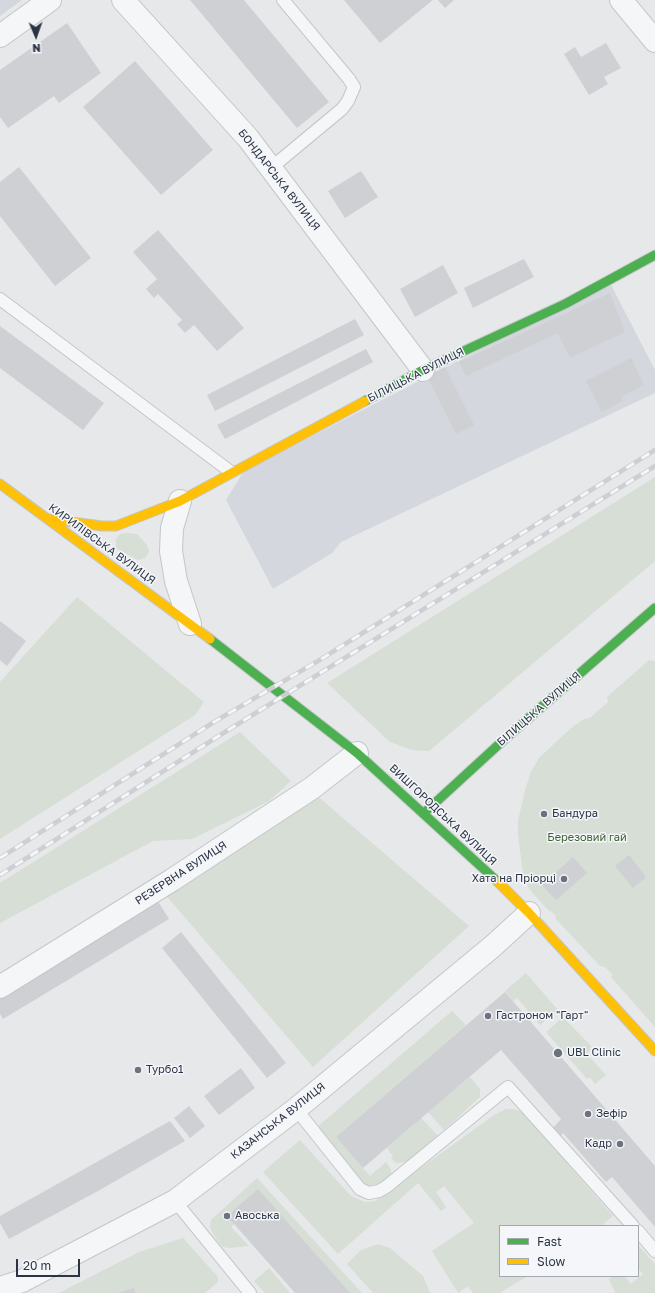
<!DOCTYPE html>
<meta charset="utf-8">
<style>
body{margin:0}
#map{position:relative;width:655px;height:1293px;overflow:hidden;background:#e6e8ea;font-family:"Golos Text",sans-serif}
canvas{display:block}
.legend{position:absolute;left:499px;top:1225px;width:140px;height:52px;box-sizing:border-box;background:#f4f6f9;border:1px solid #a4a8b1;margin:0;padding:5px 7px;list-style:none;font-size:12px;color:#2b3445}
.legend li{display:flex;align-items:center;gap:8px;height:20px}
.legend b{width:20px;border:1px solid #a4a8b1}
.north{position:absolute;left:16px;top:16px;width:40px;height:40px;-webkit-text-stroke:3px #f4f6f9;paint-order:stroke;rotate:178deg;font-size:11px;font-weight:700;line-height:16px;text-align:center;color:#2b3445}
.north::after{content:'';display:block;margin:auto;width:14px;height:18px;background:#2b3445;clip-path:polygon(50% 0,100% 100%,50% 72%,0 100%)}
.scale{position:absolute;left:16px;top:1259px;width:64px;height:18px;box-sizing:border-box;border:2px solid #2b3445;border-top:0;padding-left:5px;font-size:12px;line-height:14px;white-space:nowrap;color:#2b3445;-webkit-text-stroke:3px #f4f6f9;paint-order:stroke}
</style>
<div id="map">
<canvas width="655" height="1293"></canvas>
<ul class="legend">
<li><b style="height:5px;background:#4caf50"></b>Fast</li>
<li><b style="height:5px;background:#ffc107"></b>Slow</li>
</ul>
<div class="north">N</div>
<div class="scale">20 m</div>
</div>
<script>
const g = document.querySelector('canvas').getContext('2d');
g.lineJoin = 'round';
function fill(path, color) { g.fillStyle = color; g.fill(path, 'evenodd'); }
const shape = rows => new Path2D(rows.map(r => 'M' + r).join(''));
function trace(path, color, width, dash) { g.strokeStyle = color; g.lineWidth = width; g.lineCap = dash ? 'butt' : 'round'; g.setLineDash(dash || []); g.stroke(path); }
function label(font, color, halo, rows, align = 'center') {
  g.font = font + ' "Golos Text",sans-serif'; g.lineWidth = 3; g.setLineDash([]); g.textBaseline = 'middle'; g.strokeStyle = halo; g.fillStyle = color; for (const [text, x, y, turn = 0] of rows) {
    g.save(); g.translate(x, y); g.rotate((+turn || 0) * Math.PI / 180); g.textAlign = isNaN(turn) ? turn : align; if (halo) g.strokeText(text, 0, 0); g.fillText(text, 0, 0); g.restore();
  }
}
fill(shape([
 [0,0,22,0,0,16],
 [610,283,655,370,655,393,341,542,332,553,273,589,226,500,244,471]
]), '#d4d7dd');
fill(shape([
 [655,477,655,561,429,751,412,750,390,742,327,683],
 [127,533,137,534,147,545,149,552,145,558,138,560,116,548,116,539,120,534],
 [77,597,204,702,195,715,0,839,0,682],
 [649,660,655,661,655,1027,611,977,613,975,605,967,600,966,555,918,556,916,551,911,550,912,529,889,523,874,518,834,518,821,525,790,531,772,539,758,571,728,584,719,590,718,608,702,607,697],
 [240,732,291,781,269,801,192,839,153,841,0,923,0,883],
 [316,795,469,926,313,1067,164,893],
 [526,973,558,1010,540,1025,517,998,513,1001,505,991],
 [452,1011,466,1025,336,1137,370,1176,386,1162,390,1168,392,1175,388,1182,372,1187,363,1184,316,1128],
 [563,1017,591,1046,588,1055,606,1075,595,1084,590,1077,587,1079,546,1032],
 [470,1077,480,1089,480,1097,444,1130,428,1112],
 [506,1109,514,1109,522,1112,613,1216,601,1226,500,1226,500,1276,528,1276,499,1293,473,1293,468,1286,458,1293,432,1251,474,1223,444,1186,436,1192,446,1207,441,1211,418,1183,338,1254,263,1172,300,1140,351,1196,365,1202,375,1201,494,1115],
 [421,1118,438,1136,408,1162,396,1163,391,1158,393,1156,387,1148],
 [257,1178,362,1293,346,1293,262,1199,231,1227,249,1246,230,1248,223,1247,219,1243,210,1228,211,1220],
 [183,1238,218,1277,218,1282,205,1293,59,1293,139,1252],
 [378,1244,390,1248,423,1276,430,1293,373,1293,347,1264,361,1250],
 [638,1245,655,1264,655,1293,613,1293,615,1292,609,1279,614,1276,624,1276,631,1284,643,1274,638,1268],
 [269,1268,290,1293,265,1293,254,1281]
]), '#d6ded6');
fill(shape([
 [190,0,244,0,329,102,297,128],
 [344,0,433,0,380,43],
 [438,0,454,0,445,8],
 [67,23,101,73,59,103,54,96,8,128,0,117,0,70],
 [606,43,621,68,604,77,608,84,589,95,564,54,575,47,581,57],
 [135,61,213,150,161,195,83,107],
 [19,167,91,258,55,286,0,216,0,182],
 [361,171,378,197,345,218,328,191],
 [158,230,244,328,217,351,194,325,185,333,177,324,182,320,158,294,154,298,146,289,157,279,133,252],
 [524,259,534,277,473,308,464,288],
 [443,265,458,293,415,317,400,289],
 [610,293,625,332,570,358,558,333,466,376,459,362],
 [355,319,364,335,215,411,207,395],
 [0,326,104,403,83,430,0,368],
 [366,349,373,362,225,439,217,425],
 [631,358,644,385,621,397,623,401,602,412,586,381],
 [445,367,474,425,456,434,427,376],
 [0,621,26,641,7,666,0,660],
 [629,855,646,877,633,888,615,866],
 [573,857,587,873,556,900,542,885],
 [156,898,169,919,3,1019,0,1014,0,991],
 [181,932,286,1063,267,1078,162,948],
 [505,992,655,1166,655,1227,612,1177,606,1182,563,1133,559,1138,552,1129,561,1119,501,1050,363,1168,336,1137],
 [241,1068,255,1088,219,1115,204,1096],
 [189,1106,205,1126,190,1138,174,1118],
 [170,1121,185,1141,98,1191,9,1239,0,1223,0,1216],
 [258,1189,350,1293,295,1293,227,1216],
 [134,1288,135,1293,118,1293]
]), '#ced0d3');
const lane = shape([
 [271,168,342,109,348,101,354,87,349,79,283,0],
 [0,299,231,472],
 [296,1109,360,1189,369,1193,379,1191,386,1187,508,1087,633,1226],
 [175,1201,250,1293],
 [638,1231,655,1251]
]);
const street = shape([
 [123,0,248,138,423,370],
 [621,0,655,41],
 [0,36,50,0],
 [180,501,172,528,171,551,176,581,190,624],
 [0,987,172,880,312,788,357,753],
 [0,1288,22,1281,175,1201,296,1109,493,946,529,913]
]);
const fast = shape([
 [365,401,423,370,565,304,655,255],
 [210,639,357,753,498,882],
 [424,813,508,736,655,608]
]);
const slow = shape([
 [0,484,210,639],
 [49,519,102,526,116,526,180,501,365,401],
 [498,882,529,913,655,1051]
]);
trace(lane, '#c4c6c8', 14);
trace(street, '#c4c6c8', 24);
trace(fast, '#c4c6c8', 11);
trace(slow, '#c4c6c8', 11);
trace(lane, '#f5f6f7', 12);
trace(street, '#f5f6f7', 22);
trace(fast, '#4caf50', 9);
trace(slow, '#ffc107', 9);
const rail = shape([
 [0,858,214,722,318,661,655,450],
 [0,875,225,732,655,466]
]);
trace(rail, '#cecfd2', 4.5);
trace(rail, '#f4f6f9', 3, [9]);
for (const [x, y, r, color] of [
 [544,814,4,"#6c737f"],
 [564,879,4,"#6c737f"],
 [488,1016,4,"#6c737f"],
 [558,1053,5,"#6c737f"],
 [138,1070,4,"#6c737f"],
 [588,1114,4,"#6c737f"],
 [620,1144,4,"#6c737f"],
 [227,1216,4,"#6c737f"]
]) { const dot = new Path2D(); dot.arc(x, y, r, 0, 2 * Math.PI); g.fillStyle = color; g.fill(dot); trace(dot, '#f4f6f9', 1.5); }
label('11px', '#2b3445', '#f4f6f9', [
 ["БОНДАРСЬКА ВУЛИЦЯ",279,180,52],
 ["БІЛИЦЬКА ВУЛИЦЯ",416,375,-27],
 ["КИРИЛІВСЬКА ВУЛИЦЯ",102,544,36],
 ["БІЛИЦЬКА ВУЛИЦЯ",539,709,-41],
 ["ВИШГОРОДСЬКА ВУЛИЦЯ",443,815,43],
 ["РЕЗЕРВНА ВУЛИЦЯ",181,873,-33],
 ["КАЗАНСЬКА ВУЛИЦЯ",278,1121,-38]
]);
label('11px', '#2b3445', '#f4f6f9', [
 ["Бандура",552,814],
 ["Хата на Пріорці",556,879,"right"],
 ["Гастроном \"Гарт\"",496,1016],
 ["UBL Clinic",567,1053],
 ["Турбо1",146,1070],
 ["Зефір",596,1114],
 ["Кадр",612,1144,"right"],
 ["Авоська",235,1216]
], 'left');
label('11px', '#3f6138', '#f4f6f9', [
 ["Березовий гай",587,838]
]);
</script>
